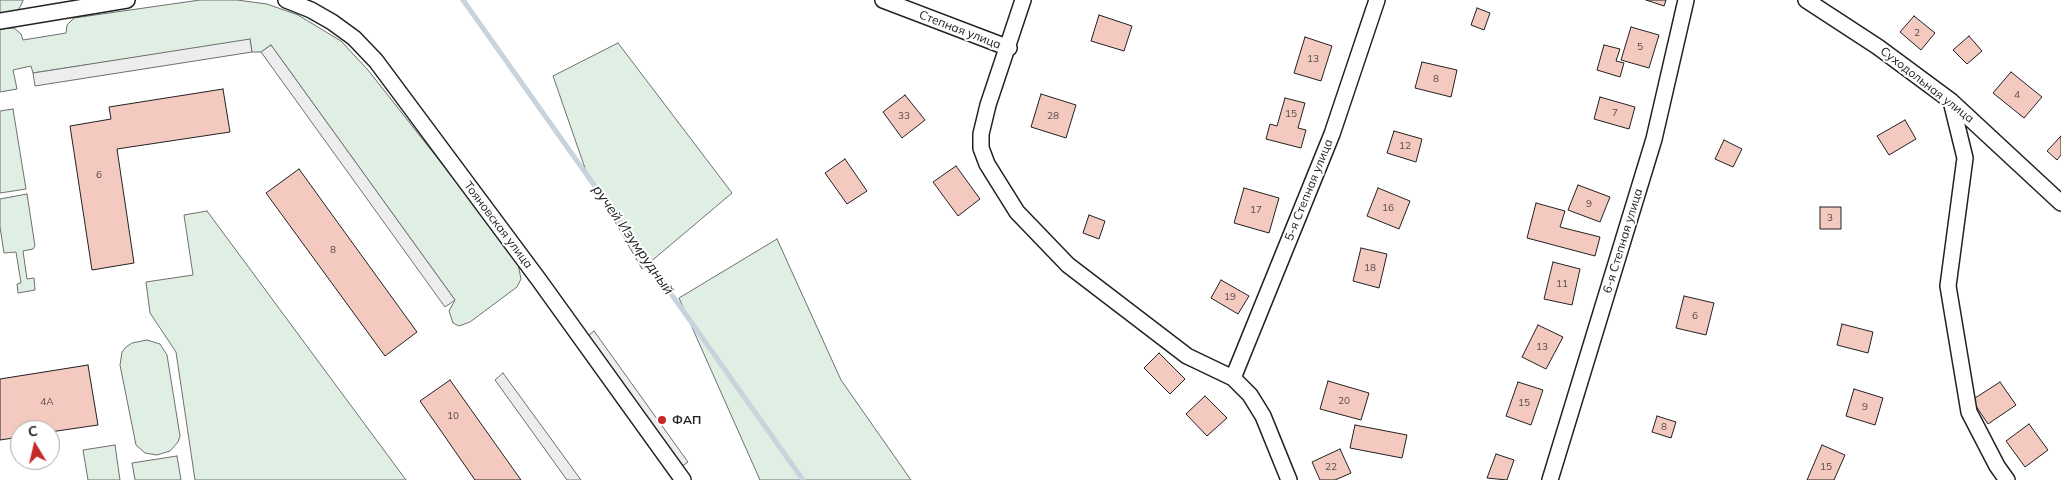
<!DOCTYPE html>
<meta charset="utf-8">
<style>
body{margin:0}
#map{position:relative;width:2061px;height:480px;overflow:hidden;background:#fff;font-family:Mulish,sans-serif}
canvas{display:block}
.north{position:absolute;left:10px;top:420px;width:50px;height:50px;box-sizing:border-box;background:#fff;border:1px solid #a7a7a7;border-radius:50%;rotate:351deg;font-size:14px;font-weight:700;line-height:20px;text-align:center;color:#222}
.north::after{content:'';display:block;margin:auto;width:18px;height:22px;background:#c62828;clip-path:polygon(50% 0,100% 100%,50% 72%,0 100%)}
</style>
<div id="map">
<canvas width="2061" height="480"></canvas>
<div class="north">С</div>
</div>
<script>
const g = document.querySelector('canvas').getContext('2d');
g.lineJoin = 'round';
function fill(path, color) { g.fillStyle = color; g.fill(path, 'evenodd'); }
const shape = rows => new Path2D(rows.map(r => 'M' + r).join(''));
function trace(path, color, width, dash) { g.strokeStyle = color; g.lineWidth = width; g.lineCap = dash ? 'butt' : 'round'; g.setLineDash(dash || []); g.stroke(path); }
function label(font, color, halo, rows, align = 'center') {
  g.font = font + ' Mulish,sans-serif'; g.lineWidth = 4; g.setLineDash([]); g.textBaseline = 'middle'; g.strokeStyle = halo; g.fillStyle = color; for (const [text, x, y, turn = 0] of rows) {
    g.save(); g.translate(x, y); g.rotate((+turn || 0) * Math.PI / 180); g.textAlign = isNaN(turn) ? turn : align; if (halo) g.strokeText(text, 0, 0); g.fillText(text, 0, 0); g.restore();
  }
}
const green = shape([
 [0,0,23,0,23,1,18,11,0,15,0,0],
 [200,0,237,0,267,4,298,15,341,41,368,70,517,259,521,279,517,287,470,322,459,326,453,323,449,311,455,300,271,45,261,52,252,52,250,40,33,73,31,66,13,70,17,89,0,92,0,29,14,28,21,34,23,40,66,33,67,25,74,18,200,0],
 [618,43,732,193,642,269,586,171,553,76,618,43],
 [13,109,26,189,0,193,0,111,13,109],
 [27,194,35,246,33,249,23,251,27,279,34,278,35,290,18,293,17,284,21,283,16,252,4,253,0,227,0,199,27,194],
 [207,211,406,480,195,480,176,352,150,313,146,282,193,275,184,215,207,211],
 [777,239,841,380,911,480,760,480,679,298,777,239],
 [147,340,160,344,167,355,180,436,178,442,170,451,157,455,145,453,136,445,120,365,122,352,126,347,132,343,147,340],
 [115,445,120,480,88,480,83,450,115,445],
 [177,456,181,480,135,480,132,463,177,456]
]);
fill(green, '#e0efe3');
trace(green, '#6f6f6f', 1);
const parking = shape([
 [250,39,252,52,35,86,33,73,250,39],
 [271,45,455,300,445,307,261,52,271,45],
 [594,331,688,462,678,469,585,338,594,331],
 [503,373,581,480,567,480,495,380,503,373]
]);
fill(parking, '#ededed');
trace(parking, '#6f6f6f', 1);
trace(shape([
 [463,0,803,480]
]), '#c7d3dd', 5);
const building = shape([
 [1646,0,1666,0,1664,6,1646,0],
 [1477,8,1490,13,1484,30,1471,25,1477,8],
 [1099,15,1132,26,1124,51,1091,41,1099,15],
 [1914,16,1935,33,1921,50,1900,32,1914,16],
 [1631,27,1659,35,1649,68,1621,60,1631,27],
 [1969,36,1982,51,1967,64,1953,50,1969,36],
 [1305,37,1332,46,1321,81,1294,73,1305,37],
 [1604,45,1620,49,1616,61,1624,63,1620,77,1597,70,1604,45],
 [1422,62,1457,70,1451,97,1415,88,1422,62],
 [2011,72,2042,97,2024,118,1993,93,2011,72],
 [223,89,230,132,117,149,134,263,92,270,70,126,111,119,109,107,223,89],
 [1041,94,1076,105,1066,138,1031,127,1041,94],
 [905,95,925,120,902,138,883,112,905,95],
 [1600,97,1635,107,1629,129,1594,119,1600,97],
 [1285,98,1305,103,1298,128,1306,130,1301,148,1266,139,1270,124,1277,126,1285,98],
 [1905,120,1916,139,1889,155,1877,136,1905,120],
 [1394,131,1422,139,1416,162,1387,153,1394,131],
 [2061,136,2061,155,2057,160,2047,151,2061,136],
 [1724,140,1742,149,1733,167,1715,159,1724,140],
 [845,159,867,191,847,204,825,173,845,159],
 [956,166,980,199,958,216,933,182,956,166],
 [299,169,417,332,385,356,266,193,299,169],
 [1578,185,1610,197,1600,222,1568,210,1578,185],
 [1244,188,1279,198,1269,233,1234,223,1244,188],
 [1378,188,1410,201,1399,229,1367,216,1378,188],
 [1536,203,1565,211,1560,227,1600,237,1595,256,1527,238,1536,203],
 [1820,207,1841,207,1841,229,1820,229,1820,207],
 [1089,215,1105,221,1099,239,1083,233,1089,215],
 [1361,248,1387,254,1379,288,1353,281,1361,248],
 [1553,262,1580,269,1572,305,1544,299,1553,262],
 [1221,280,1249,296,1238,314,1211,298,1221,280],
 [1684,296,1714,303,1706,335,1676,328,1684,296],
 [1842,324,1873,332,1868,353,1837,345,1842,324],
 [1538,325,1563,337,1546,369,1522,357,1538,325],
 [1159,353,1185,379,1170,394,1144,368,1159,353],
 [88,365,98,425,50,432,50,430,20,430,20,437,0,440,0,379,88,365],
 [450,380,521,480,475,480,441,431,420,401,450,380],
 [1328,381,1369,393,1361,420,1320,409,1328,381],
 [1518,382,1543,390,1531,425,1506,416,1518,382],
 [2000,382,2016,405,1988,424,1972,400,2000,382],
 [1854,389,1883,398,1875,425,1846,416,1854,389],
 [1205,396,1227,418,1207,436,1186,414,1205,396],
 [1657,416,1676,422,1671,438,1652,432,1657,416],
 [2029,424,2048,450,2025,467,2006,441,2029,424],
 [1355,425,1407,435,1402,458,1350,448,1355,425],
 [1822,445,1845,455,1834,480,1807,480,1822,445],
 [1340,449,1351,473,1335,480,1320,480,1312,462,1340,449],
 [1496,454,1514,460,1507,480,1487,478,1496,454]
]);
fill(building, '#f3c9c0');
trace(building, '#222', 1);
const minor = shape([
 [286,0,311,10,332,22,354,38,376,61,539,280,683,480],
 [883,0,1009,48],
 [1023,0,988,105,981,134,981,148,987,164,1017,212,1068,265,1187,356,1233,378,1250,395,1263,416,1289,480],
 [1806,0,1878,47,1951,101,2061,203],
 [0,21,127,0],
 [1951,101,1965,158,1948,286,1969,412,1997,466,2007,480],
 [1233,378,1332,134,1377,0],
 [1550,480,1654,139,1686,0]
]);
trace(minor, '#222', 18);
trace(minor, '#fff', 15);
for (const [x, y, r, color] of [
 [662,420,5,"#c62828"]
]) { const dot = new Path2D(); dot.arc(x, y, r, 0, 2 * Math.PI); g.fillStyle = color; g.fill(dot); trace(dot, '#fff', 2); }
label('10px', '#564c4a', null, [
 ["2",1917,33],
 ["5",1640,47],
 ["13",1313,59],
 ["8",1436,79],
 ["4",2017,95],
 ["7",1615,113],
 ["15",1291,114],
 ["33",904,116],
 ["28",1053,116],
 ["12",1405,146],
 ["6",99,175],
 ["9",1589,204],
 ["16",1388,208],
 ["17",1256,210],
 ["3",1830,218],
 ["8",333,250],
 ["18",1370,268],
 ["11",1562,284],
 ["19",1230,297],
 ["6",1695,316],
 ["13",1542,347],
 ["20",1344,401],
 ["4А",47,402],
 ["15",1524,403],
 ["9",1865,407],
 ["10",453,416],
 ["8",1664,427],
 ["22",1331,467],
 ["15",1826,467]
]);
label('12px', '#222', '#fff', [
 ["Степная улица",960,30,21],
 ["Суходольная улица",1927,85,38],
 ["5-я Степная улица",1309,190,-68],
 ["Тояновская улица",498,225,53],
 ["6-я Степная улица",1623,241,-73]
]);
label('bold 12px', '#222', '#fff', [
 ["ФАП",672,420]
], 'left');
label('italic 14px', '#222', '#fff', [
 ["ручей Изумрудный",633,240,55]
]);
</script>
